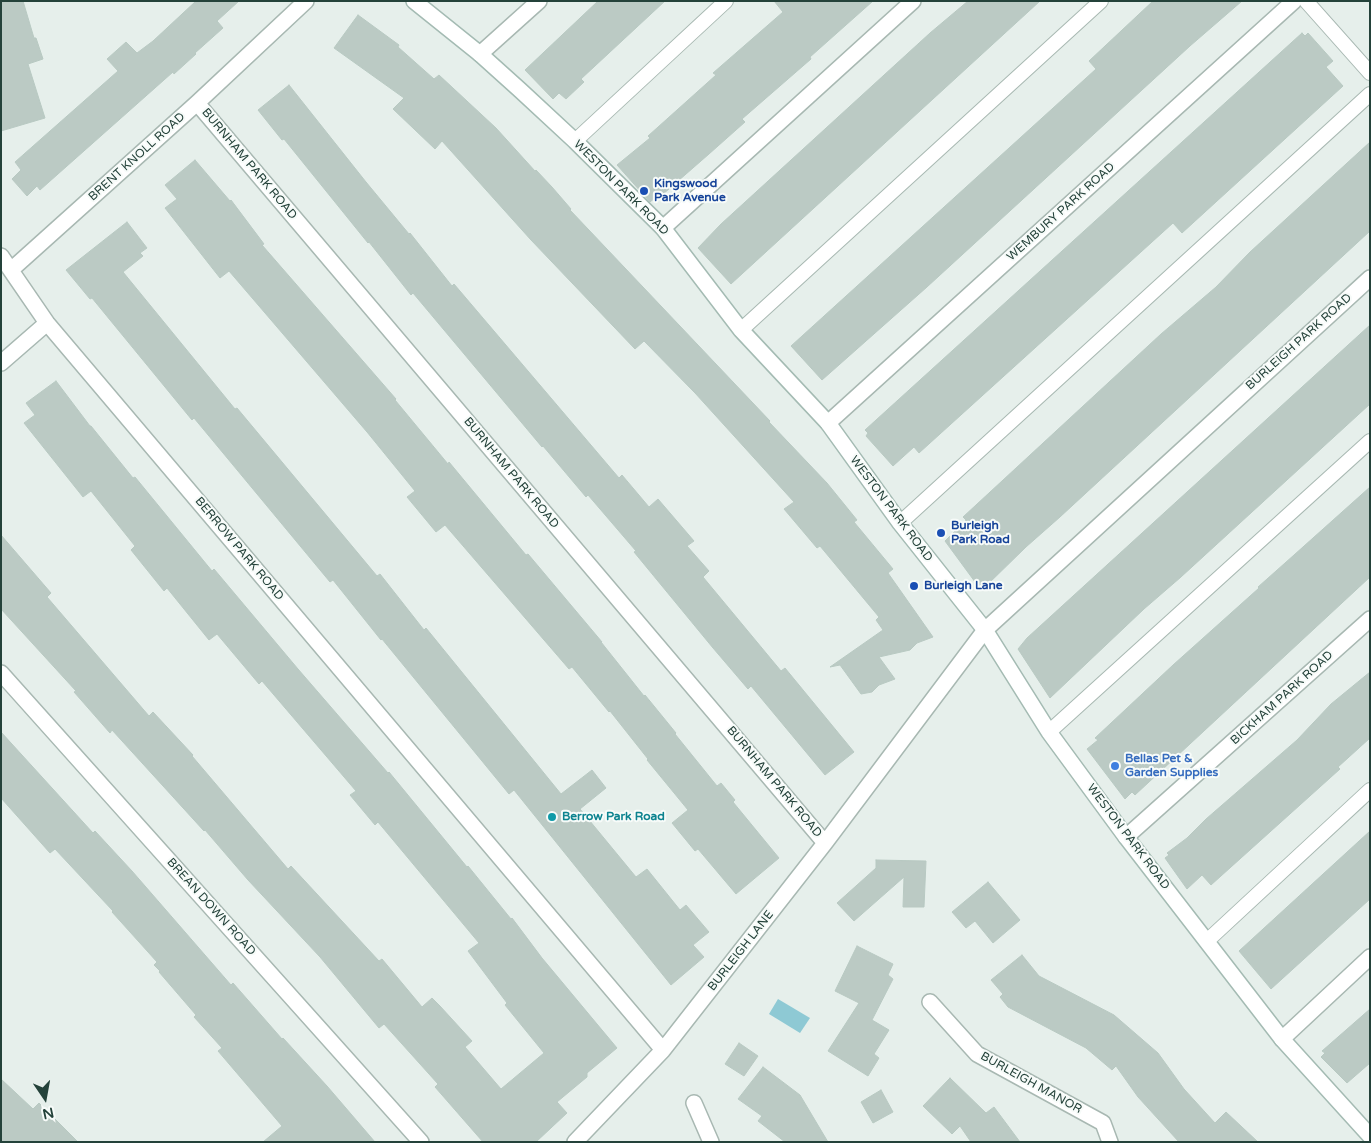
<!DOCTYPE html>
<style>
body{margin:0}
#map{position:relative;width:1371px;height:1143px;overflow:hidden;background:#e6efeb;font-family:"Varela Round",sans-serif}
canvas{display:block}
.frame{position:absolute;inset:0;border:2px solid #24423a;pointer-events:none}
.north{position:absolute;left:20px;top:1073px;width:50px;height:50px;-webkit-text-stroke:4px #f7fbf9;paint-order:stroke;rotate:168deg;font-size:14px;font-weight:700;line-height:20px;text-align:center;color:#24423a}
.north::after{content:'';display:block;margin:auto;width:18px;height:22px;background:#24423a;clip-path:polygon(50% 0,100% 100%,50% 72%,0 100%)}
</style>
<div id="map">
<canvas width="1371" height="1143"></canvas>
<div class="frame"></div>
<div class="north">N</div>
</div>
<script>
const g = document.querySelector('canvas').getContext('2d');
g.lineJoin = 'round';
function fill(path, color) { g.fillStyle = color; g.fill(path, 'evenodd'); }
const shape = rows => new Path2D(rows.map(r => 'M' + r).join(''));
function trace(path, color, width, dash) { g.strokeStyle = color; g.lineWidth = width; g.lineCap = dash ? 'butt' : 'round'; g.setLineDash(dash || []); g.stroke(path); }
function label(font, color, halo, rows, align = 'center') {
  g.font = font + ' "Varela Round",sans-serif'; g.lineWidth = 4; g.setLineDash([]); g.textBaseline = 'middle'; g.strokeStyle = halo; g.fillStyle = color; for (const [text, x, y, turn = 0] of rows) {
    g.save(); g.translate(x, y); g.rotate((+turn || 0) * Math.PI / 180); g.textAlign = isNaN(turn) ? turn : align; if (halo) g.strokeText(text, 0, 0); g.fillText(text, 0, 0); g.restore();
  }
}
fill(shape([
 [778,999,810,1018,800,1033,769,1014]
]), '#8ec9d4');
const building = shape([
 [1,1,23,1,34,38,36,38,43,59,28,64,45,118,1,131,1,1],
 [196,1,239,1,217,21,223,28,195,53,196,54,174,74,173,72,40,190,37,186,27,196,12,179,21,170,15,162,118,71,107,59,126,42,137,53,153,41,196,1],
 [598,1,665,1,581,79,584,82,566,99,559,93,553,99,525,70,598,1],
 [774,1,873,1,810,57,811,59,742,119,745,122,709,154,662,195,661,193,650,202,617,165,650,138,648,136,716,75,713,73,783,12,774,1],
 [968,1,1040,1,731,284,698,248,721,224,930,33,968,1],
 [1153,1,1242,1,1190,46,927,287,822,380,791,346,1096,69,1089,61,1153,1],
 [358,15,399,45,398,47,434,79,439,75,496,128,535,171,536,170,552,187,571,209,570,210,770,421,769,422,827,483,857,520,854,522,893,569,888,573,933,637,917,643,910,650,879,657,895,679,879,685,872,692,861,694,840,665,830,667,883,630,876,620,879,617,820,546,817,548,784,509,794,502,695,393,644,341,635,349,531,240,442,141,435,149,393,109,404,98,334,48,358,15],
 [1302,33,1305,36,1308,33,1333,61,1326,67,1343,86,1182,233,1173,223,919,453,914,447,893,466,866,436,868,433,865,430,1302,33],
 [289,85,366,182,409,234,410,233,452,286,454,284,619,478,622,475,649,507,658,499,694,541,687,546,709,571,703,577,781,671,785,668,854,752,825,775,751,686,748,689,713,648,634,552,636,551,588,495,586,497,543,446,542,447,413,293,411,295,369,242,368,243,284,139,282,140,258,110,289,85],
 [1370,142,1370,231,1060,517,1026,547,984,588,981,584,978,586,945,541,966,520,963,517,1161,334,1216,287,1250,252,1370,142],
 [195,160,230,201,231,200,264,244,262,245,396,399,395,400,448,464,449,462,526,555,528,554,602,642,601,642,644,696,645,695,676,733,675,734,717,786,721,783,735,800,733,802,779,858,736,894,698,849,695,851,672,823,688,810,647,760,648,759,610,711,609,712,572,667,569,669,445,525,436,532,407,497,415,491,367,432,229,271,220,278,165,208,177,199,165,185,195,160],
 [127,222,147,248,140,253,143,256,123,272,235,409,237,408,377,576,380,574,424,630,426,628,561,794,592,770,606,788,580,809,636,877,647,869,680,910,686,905,709,932,693,945,704,957,671,985,514,790,509,794,382,639,381,640,333,580,330,582,194,418,192,420,92,298,90,299,66,270,127,222],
 [1370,325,1370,404,1181,577,1144,609,1050,698,1018,649,1027,638,1370,325],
 [56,381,90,426,91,426,133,478,135,477,212,571,214,569,298,669,388,773,389,772,467,867,468,866,511,919,512,918,542,958,617,1048,587,1073,587,1077,557,1102,567,1113,536,1142,483,1142,435,1087,438,1084,384,1024,379,1028,320,957,248,880,205,830,204,831,112,730,110,733,74,692,76,691,1,609,1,535,51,593,47,597,149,716,153,712,193,755,192,756,288,869,291,866,379,961,382,959,422,1007,432,998,440,1006,472,1041,465,1047,501,1089,544,1053,505,1005,507,1003,468,951,479,943,378,822,375,825,350,795,356,791,262,681,259,684,217,634,209,640,167,588,164,591,131,550,135,546,91,491,83,497,24,423,35,415,26,403,56,381],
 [1370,487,1370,577,1135,795,1132,792,1125,799,1087,749,1098,740,1095,738,1173,665,1259,588,1258,587,1294,555,1370,487],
 [1370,672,1370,738,1338,767,1340,769,1211,885,1202,875,1187,889,1165,858,1169,855,1167,853,1187,838,1206,819,1297,740,1331,704,1370,672],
 [1,732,93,833,95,831,132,871,231,985,233,983,282,1039,283,1038,327,1086,375,1142,263,1142,282,1126,218,1051,222,1048,194,1017,196,1015,159,972,160,971,154,965,157,962,112,912,113,911,55,849,50,853,1,798,1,732],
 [1370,831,1370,899,1271,989,1239,951,1370,831],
 [876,860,926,861,924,907,903,907,904,877,854,921,837,903,876,868,876,860],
 [988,882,1020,920,993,943,975,921,966,928,952,912,988,882],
 [857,946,893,964,888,975,893,979,872,1020,889,1030,874,1054,879,1058,868,1076,828,1051,859,1003,835,991,857,946],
 [1022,955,1039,976,1114,1015,1158,1053,1184,1089,1215,1123,1226,1112,1258,1142,1179,1142,1138,1097,1116,1066,1112,1070,1086,1048,1008,1007,1000,997,1003,994,991,980,1022,955],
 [1370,1009,1370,1063,1347,1083,1321,1057,1325,1053,1322,1051,1370,1009],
 [739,1043,758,1056,744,1076,725,1064,739,1043],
 [763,1067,800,1095,828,1142,785,1142,758,1121,762,1116,738,1099,763,1067],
 [950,1078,986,1113,994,1107,1020,1142,971,1142,960,1126,952,1134,923,1106,950,1078],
 [1,1079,33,1109,39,1103,78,1142,1,1142,1,1079],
 [881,1090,893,1112,873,1123,861,1102,881,1090]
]);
fill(building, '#bbcac4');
trace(building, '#b8c9c2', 1);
const lane = shape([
 [1306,1,1370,73],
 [575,141,726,1],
 [741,330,1101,1],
 [900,523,1370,94],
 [1049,732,1370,441],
 [1207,941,1370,790]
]);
const street = shape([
 [480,54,539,1],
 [197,103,825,843],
 [663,228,913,1],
 [1,256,47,323,663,1050],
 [11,270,197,103,306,1],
 [1,363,47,323],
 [828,423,1294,1],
 [1,673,421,1142],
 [1126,837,1370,619],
 [930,1002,977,1054,1103,1123,1110,1142],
 [1282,1039,1370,957],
 [694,1103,711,1142],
 [575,1142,663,1050,825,843,985,630,1370,278]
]);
const secondary = shape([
 [414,1,480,54,520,90,575,141,663,228,741,330,828,423,900,523,985,630,1049,732,1126,837,1282,1039,1370,1136]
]);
trace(lane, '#a8b8b2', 16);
trace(street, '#a8b8b2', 18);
trace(secondary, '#a4bbb3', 18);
trace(lane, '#fff', 14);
trace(street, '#fff', 15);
trace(secondary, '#fff', 15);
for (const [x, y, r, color] of [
 [644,191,5,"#1a4fb4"],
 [941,533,5,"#1a4fb4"],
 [914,586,5,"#1a4fb4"],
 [1115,766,5,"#3f7fe0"],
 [552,817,5,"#0f9aa8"]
]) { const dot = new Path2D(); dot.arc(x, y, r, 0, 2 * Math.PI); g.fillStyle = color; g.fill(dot); trace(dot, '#f7fbf9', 2); }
label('12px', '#24423a', '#f7fbf9', [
 ["BRENT KNOLL ROAD",137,157,-42],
 ["BURNHAM PARK ROAD",249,164,50],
 ["WESTON PARK ROAD",621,188,45],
 ["WEMBURY PARK ROAD",1061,212,-42],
 ["BURLEIGH PARK ROAD",1299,342,-42],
 ["BURNHAM PARK ROAD",511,473,50],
 ["WESTON PARK ROAD",891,509,53],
 ["BERROW PARK ROAD",239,549,50],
 ["BICKHAM PARK ROAD",1282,698,-42],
 ["BURNHAM PARK ROAD",774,782,50],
 ["WESTON PARK ROAD",1128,837,53],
 ["BREAN DOWN ROAD",211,907,48],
 ["BURLEIGH LANE",741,951,-52],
 ["BURLEIGH MANOR",1031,1083,29]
]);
label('bold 12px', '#164399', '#f7fbf9', [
 ["Kingswood",654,184],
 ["Park Avenue",654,198],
 ["Burleigh",951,526],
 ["Park Road",951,540],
 ["Burleigh Lane",924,586]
], 'left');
label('bold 12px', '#366cbe', '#f7fbf9', [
 ["Bellas Pet &",1125,759],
 ["Garden Supplies",1125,773]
], 'left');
label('bold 12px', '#0d838f', '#f7fbf9', [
 ["Berrow Park Road",562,817]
], 'left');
</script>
